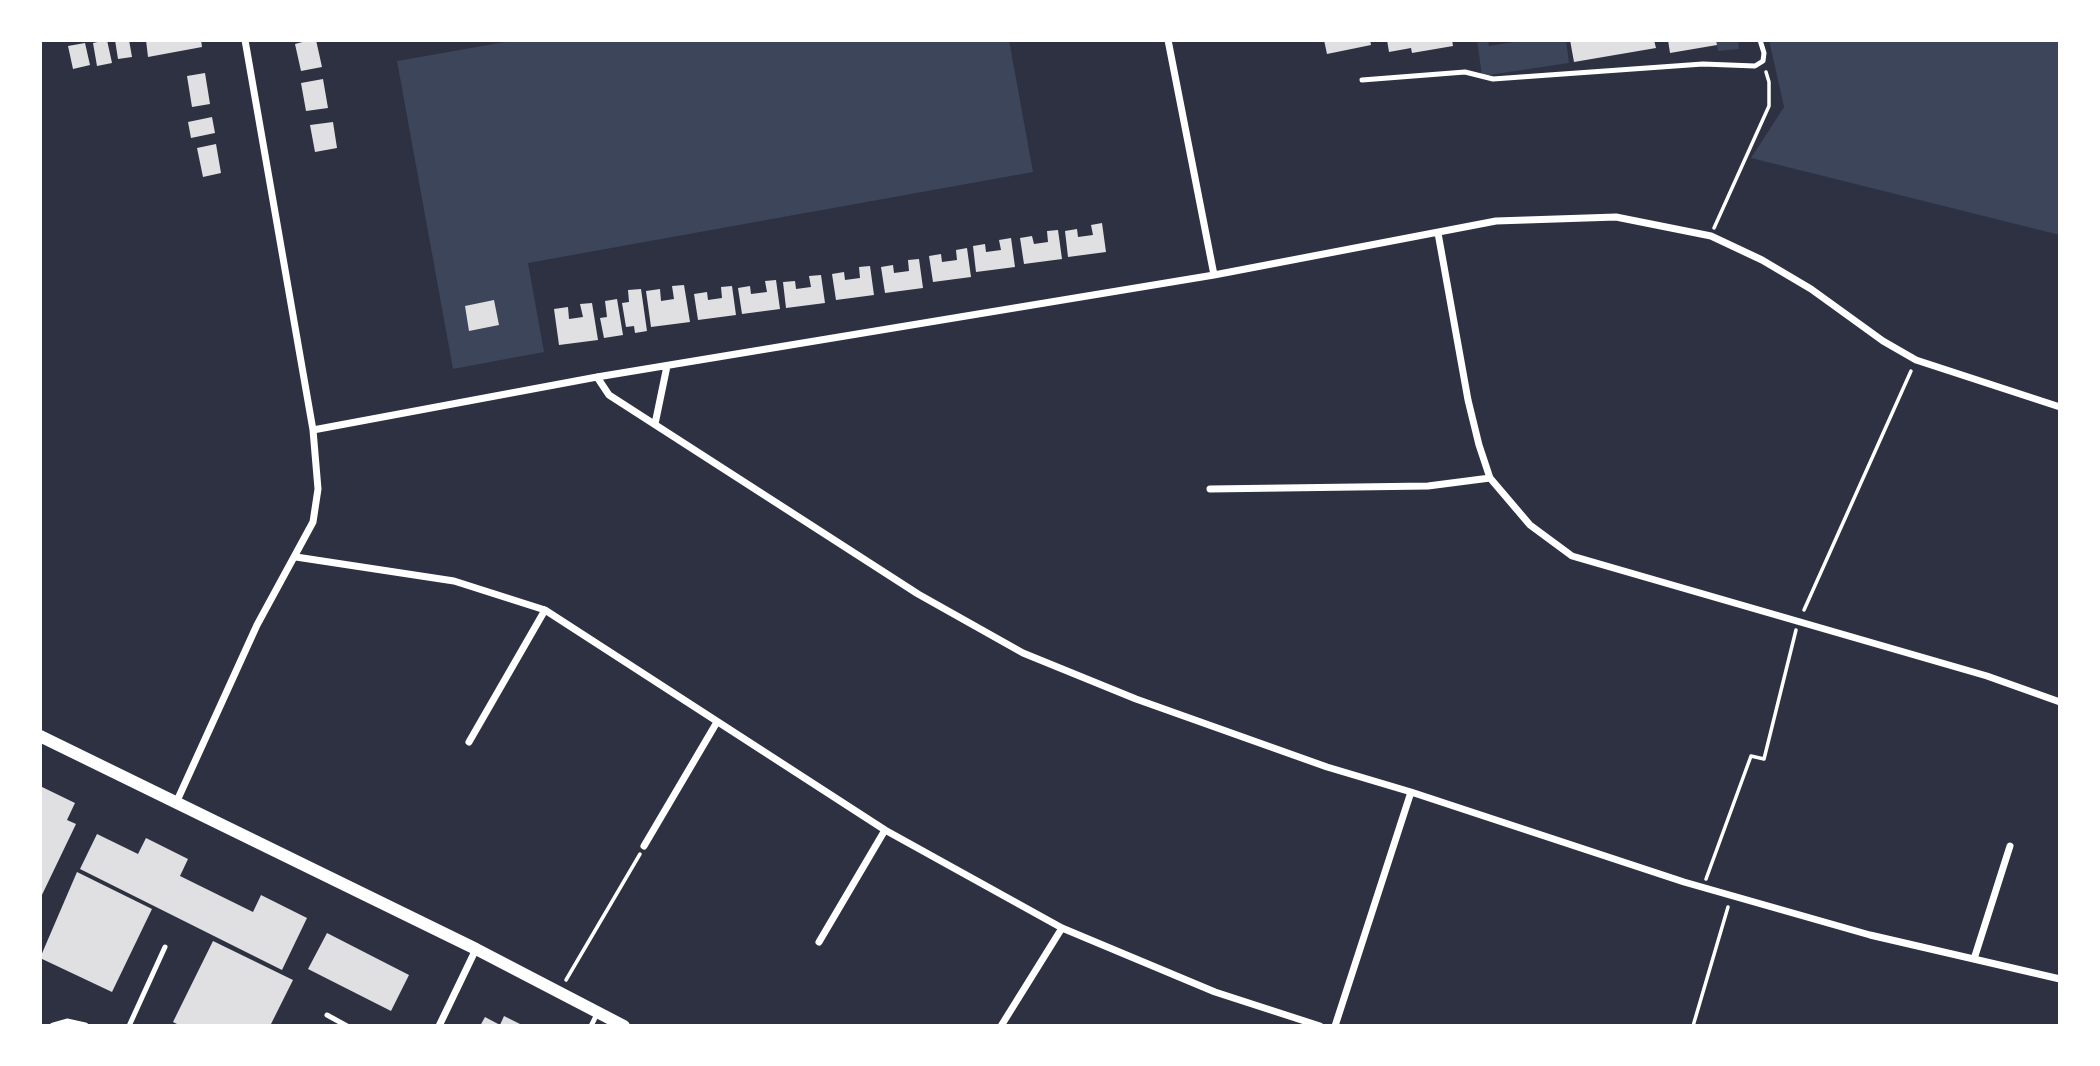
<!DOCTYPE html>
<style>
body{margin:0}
#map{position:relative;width:2100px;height:1066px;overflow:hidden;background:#2d3142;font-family:Roboto,sans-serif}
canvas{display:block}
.frame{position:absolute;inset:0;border:42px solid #fff;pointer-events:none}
</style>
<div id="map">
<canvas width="2100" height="1066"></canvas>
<div class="frame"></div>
</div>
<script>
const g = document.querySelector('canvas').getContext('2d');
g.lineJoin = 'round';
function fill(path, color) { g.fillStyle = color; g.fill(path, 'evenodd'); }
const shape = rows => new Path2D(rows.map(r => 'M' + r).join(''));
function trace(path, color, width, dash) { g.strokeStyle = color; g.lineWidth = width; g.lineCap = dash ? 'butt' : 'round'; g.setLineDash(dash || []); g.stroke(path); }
fill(shape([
 [516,40,1009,40,1033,172,528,263,544,352,453,369,397,61],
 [1477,40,1488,40,1489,46,1527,40,1566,40,1569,63,1482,76],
 [1716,40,1738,40,1739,49,1718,51],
 [1769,40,2060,40,2060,235,1751,158,1784,107]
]), '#3c4559');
fill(shape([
 [107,40,112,63,97,66,93,43],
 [115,40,129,40,132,57,118,59],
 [146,40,201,40,202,47,148,57],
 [310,40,316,40,322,67,301,71,295,44],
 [1324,40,1370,40,1371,45,1327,54],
 [1387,40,1452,40,1453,46,1412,53,1411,48,1389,52],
 [1570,40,1654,40,1656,48,1574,62],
 [1668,40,1716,40,1717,45,1670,53],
 [85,43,90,65,73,69,68,46],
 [205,73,210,104,192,107,187,76],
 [323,79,328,108,306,111,301,83],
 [212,117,215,133,191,138,188,122],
 [333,122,337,148,315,152,310,125],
 [216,144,221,173,203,177,197,148],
 [1102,223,1106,252,1068,257,1065,231,1077,229,1078,237,1093,235,1091,225],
 [1058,230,1062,259,1024,264,1020,238,1032,236,1034,244,1048,242,1047,231],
 [1011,238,1015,267,976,272,973,246,985,244,986,252,1001,250,999,240],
 [967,248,971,277,933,282,929,256,941,254,942,262,957,260,956,250],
 [919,259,923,288,885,293,881,267,893,265,894,273,909,271,908,260],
 [870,266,874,295,836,300,832,274,844,272,845,280,860,278,859,267],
 [821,275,825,303,786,308,783,282,795,281,796,289,811,287,809,276],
 [776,280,780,309,742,314,738,288,750,286,751,294,767,292,765,281],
 [684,285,690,322,651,327,646,291,660,289,661,301,674,299,672,286],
 [732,286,736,315,698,320,694,294,707,292,708,300,722,298,721,287],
 [641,289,647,331,635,333,634,326,626,327,622,303,629,302,628,290],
 [617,299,623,335,604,338,600,318,607,317,605,301],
 [494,300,499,325,469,331,465,306],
 [592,303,598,340,559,345,554,309,568,307,569,319,583,317,580,304],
 [40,786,75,803,67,820,76,824,40,899],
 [97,834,138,854,146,838,188,859,180,876,253,912,261,895,307,918,282,970,80,869],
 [77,872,152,909,112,992,40,958],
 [327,933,409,975,391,1011,308,969],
 [213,941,293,980,270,1026,181,1026,173,1022],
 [504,1016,524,1026,480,1026,485,1017,500,1025]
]), '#e0e0e3');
trace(shape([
 [1714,228,1769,106,1769,82,1766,72],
 [1804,610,1911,371],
 [1706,879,1751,756,1764,759,1796,630],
 [566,980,640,854],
 [1693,1026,1728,907]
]), '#fff', 3.5);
trace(shape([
 [1362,80,1465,72,1493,79,1703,64,1755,66,1763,61,1764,53,1760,40],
 [327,1015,347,1026],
 [129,1026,165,947],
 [591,1026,598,1012]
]), '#fff', 5);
trace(shape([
 [1168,40,1214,275],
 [1438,233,1468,400,1479,445,1490,478,1530,525,1572,556,1987,676,2060,702],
 [597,377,609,395,918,594,1023,653,1136,699,1327,767,1411,792,1684,882,1870,935,2060,979],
 [655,424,667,366],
 [313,430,597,377,1214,275,1496,221,1616,217,1711,236,1762,260,1811,289,1883,341,1916,360,2060,407],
 [1210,489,1428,486,1490,478],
 [296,557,454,581,545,610,885,830,1062,928,1215,992,1320,1026],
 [469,742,545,610],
 [176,803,257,625,313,522,318,489,313,430,245,40],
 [644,846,717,722],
 [819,942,885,830],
 [1974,959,2010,846],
 [53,1026,67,1022,85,1026],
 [439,1026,476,949],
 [1001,1026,1062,928],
 [1335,1026,1411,792]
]), '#fff', 7);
trace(shape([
 [40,736,476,949,624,1026]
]), '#fff', 12);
</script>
